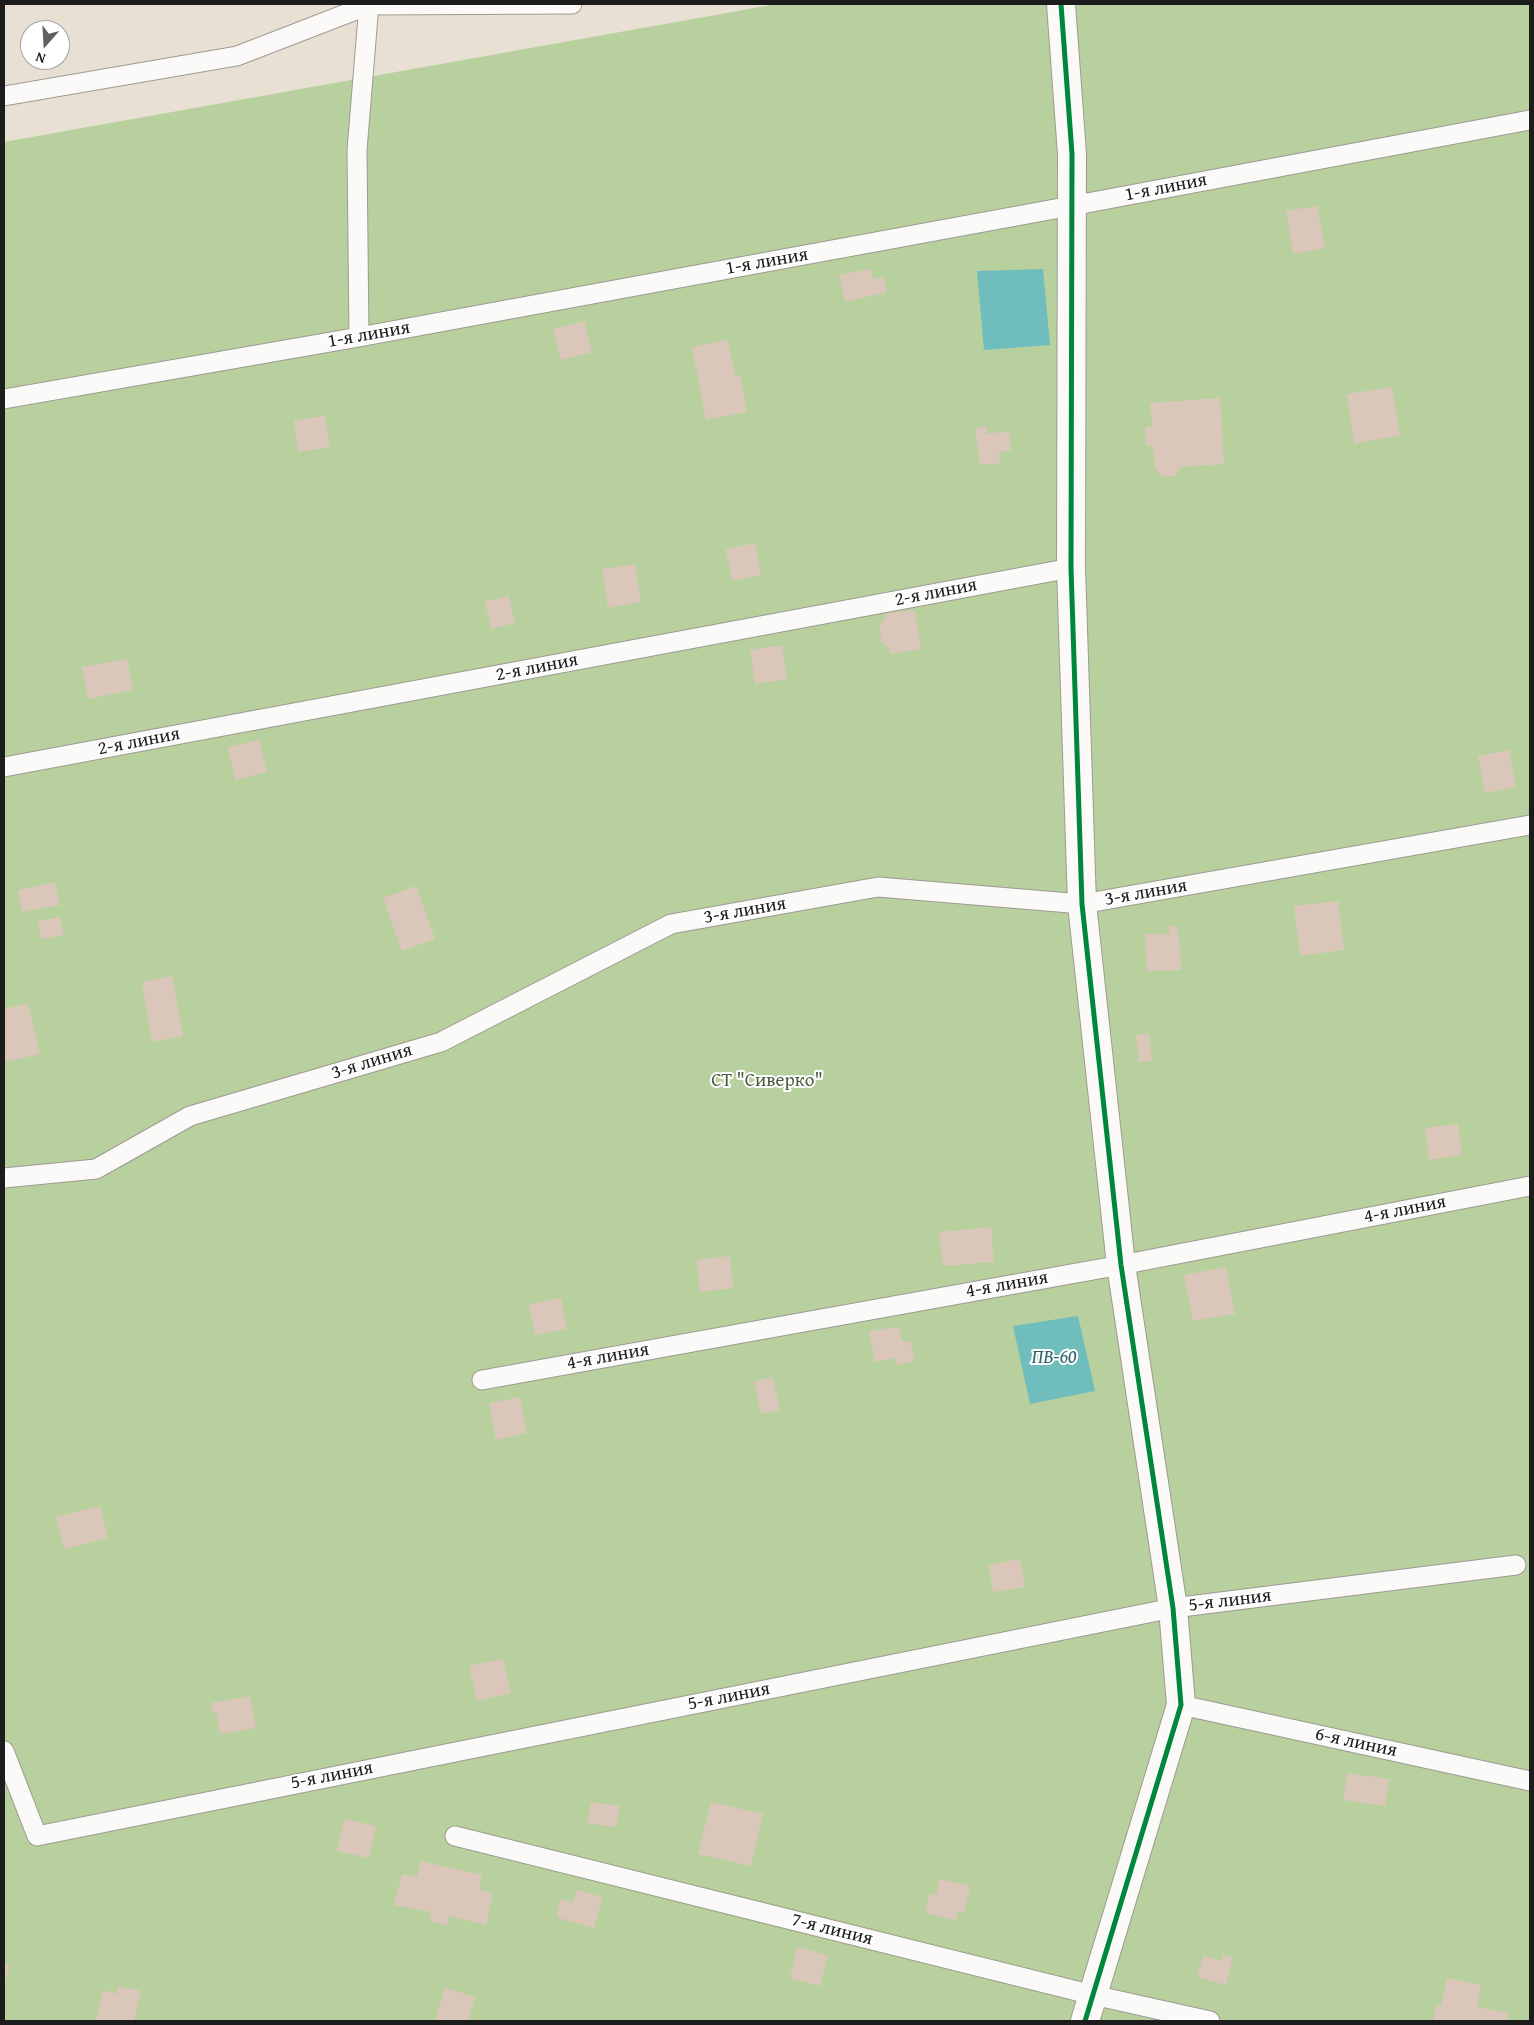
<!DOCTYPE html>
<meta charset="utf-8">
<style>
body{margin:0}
#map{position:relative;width:1534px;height:2025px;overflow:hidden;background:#e8e0d2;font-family:"Gentium Book Plus",serif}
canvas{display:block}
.frame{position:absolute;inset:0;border:5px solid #1c1c1c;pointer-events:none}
.north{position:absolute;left:20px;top:20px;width:50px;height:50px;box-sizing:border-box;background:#fff;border:1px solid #a4a4a4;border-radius:50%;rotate:199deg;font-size:14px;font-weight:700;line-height:20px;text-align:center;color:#1c1c1c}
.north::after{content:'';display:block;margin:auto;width:18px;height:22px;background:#63615c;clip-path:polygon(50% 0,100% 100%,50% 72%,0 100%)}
</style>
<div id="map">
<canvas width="1534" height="2025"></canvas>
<div class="frame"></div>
<div class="north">N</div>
</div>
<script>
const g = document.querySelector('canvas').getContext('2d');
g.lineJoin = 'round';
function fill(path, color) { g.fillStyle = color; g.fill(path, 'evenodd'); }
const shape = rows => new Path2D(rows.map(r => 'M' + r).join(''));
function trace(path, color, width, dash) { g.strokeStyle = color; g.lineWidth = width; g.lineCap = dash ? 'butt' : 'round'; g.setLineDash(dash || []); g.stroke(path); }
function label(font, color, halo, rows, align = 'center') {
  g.font = font + ' "Gentium Book Plus",serif'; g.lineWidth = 4; g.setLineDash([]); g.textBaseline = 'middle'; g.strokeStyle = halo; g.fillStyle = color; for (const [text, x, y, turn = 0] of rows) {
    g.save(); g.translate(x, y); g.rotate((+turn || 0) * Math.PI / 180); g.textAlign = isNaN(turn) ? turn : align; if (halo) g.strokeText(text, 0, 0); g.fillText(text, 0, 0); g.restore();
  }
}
fill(shape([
 [777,4,1530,4,1530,2021,4,2021,4,142]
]), '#b7d09e');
fill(shape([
 [1043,269,1050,345,984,350,977,271],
 [1078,1316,1095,1391,1030,1404,1013,1326]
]), '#70bdbd');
fill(shape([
 [1317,206,1325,248,1293,254,1286,211],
 [871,269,873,279,883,277,887,292,845,302,839,275],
 [584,321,592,352,561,360,553,329],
 [728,340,735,376,740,375,747,412,706,420,692,347],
 [1392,387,1400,435,1354,444,1347,394],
 [1220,398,1224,464,1181,467,1175,476,1163,476,1155,469,1153,446,1146,446,1145,427,1152,427,1150,403],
 [325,416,330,447,298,452,294,420],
 [987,426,987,434,1009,431,1011,450,999,452,1000,463,980,465,975,428],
 [755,543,761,575,732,581,726,549],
 [635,564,641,602,608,608,602,569],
 [509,596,515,623,491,629,485,601],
 [915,610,921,649,890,654,889,646,886,647,881,641,880,628,881,622,885,621,884,614],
 [782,645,787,679,755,684,750,650],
 [127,659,133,690,88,699,82,667],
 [259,740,267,772,235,780,228,747],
 [1509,750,1516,787,1485,793,1478,756],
 [55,882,60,905,22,912,18,890],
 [416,886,435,939,402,951,383,898],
 [1338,901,1344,950,1300,956,1294,906],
 [60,917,64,935,41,939,38,921],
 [1169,926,1177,926,1177,934,1179,934,1181,970,1147,971,1145,934,1169,934],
 [172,976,183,1036,152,1042,142,982],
 [28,1003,40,1054,6,1062,4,1052,4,1009],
 [1149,1033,1152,1061,1139,1062,1136,1035],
 [1458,1124,1462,1155,1429,1160,1425,1128],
 [991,1227,994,1262,943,1266,939,1232],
 [730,1256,733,1288,700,1292,697,1260],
 [1226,1267,1235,1314,1193,1321,1184,1275],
 [561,1298,567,1329,535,1335,529,1304],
 [899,1327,902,1342,910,1341,915,1361,897,1365,895,1358,875,1362,869,1331],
 [773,1377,780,1410,761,1414,754,1381],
 [520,1397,527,1433,496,1440,489,1403],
 [100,1506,108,1538,64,1549,56,1517],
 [1020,1559,1025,1587,993,1592,989,1565],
 [503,1659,511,1693,477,1701,469,1666],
 [250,1696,256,1728,220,1734,216,1711,212,1712,211,1703],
 [1347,1773,1389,1779,1385,1806,1343,1800],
 [591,1802,620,1806,616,1827,587,1823],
 [711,1802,763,1814,751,1866,698,1854],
 [344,1819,376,1826,369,1858,337,1851],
 [420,1861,482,1875,479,1890,493,1893,486,1925,449,1916,447,1926,429,1921,431,1912,394,1905,402,1874,417,1877],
 [939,1879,970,1886,964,1913,957,1912,956,1920,925,1913,929,1894,936,1895],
 [577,1890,603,1897,594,1928,556,1917,561,1899,573,1903],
 [797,1947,828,1955,820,1986,790,1978],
 [1223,1955,1233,1958,1226,1985,1197,1977,1203,1956,1222,1961],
 [4,1964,10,1966,4,1986],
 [1447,1978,1481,1985,1477,2007,1508,2013,1507,2021,1433,2021,1436,2005,1441,2006],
 [118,1986,141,1991,134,2021,96,2021,103,1990,116,1994],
 [445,1988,475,1997,468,2021,435,2021]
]), '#dac7ba');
const lane = shape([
 [4,96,237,56,369,5,572,4],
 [359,337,357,150,369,4],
 [4,399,359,337,1071,206,1530,120],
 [4,767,1071,568],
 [4,1178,96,1169,190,1116,441,1042,671,924,878,887,1082,904,1530,825],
 [482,1380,1121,1265,1530,1186],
 [1181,1705,1530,1781],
 [4,1751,37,1836,1173,1608,1516,1565],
 [455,1836,1093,1995,1210,2021]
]);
const street = shape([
 [1061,4,1072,154,1071,568,1082,904,1121,1265,1173,1608,1181,1705,1085,2021]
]);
trace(lane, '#9e9a92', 21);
trace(street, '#9e9a92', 30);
trace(lane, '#fcfaf8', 19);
trace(street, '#fcfaf8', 28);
trace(shape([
 [1061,4,1072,154,1071,568,1082,904,1121,1265,1173,1608,1181,1705,1085,2021]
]), '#00873e', 5);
label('19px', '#1c1c1c', '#fff', [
 ["1-я линия",1166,188,-11],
 ["1-я линия",767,262,-10],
 ["1-я линия",369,335,-10],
 ["2-я линия",936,593,-11],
 ["2-я линия",537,668,-11],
 ["2-я линия",139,742,-11],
 ["3-я линия",1146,893,-10],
 ["3-я линия",745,911,-10],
 ["3-я линия",372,1062,-17],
 ["4-я линия",1405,1210,-11],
 ["4-я линия",1007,1285,-10],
 ["4-я линия",608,1357,-10],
 ["5-я линия",1230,1601,-7],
 ["5-я линия",729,1697,-11],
 ["6-я линия",1356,1743,12],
 ["5-я линия",332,1776,-11],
 ["7-я линия",832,1930,14]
]);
label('19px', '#4a5e3f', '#fff', [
 ["СТ \"Сиверко\"",767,1081]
]);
label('italic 20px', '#2c6568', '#fff', [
 ["ПВ-60",1054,1358]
]);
</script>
